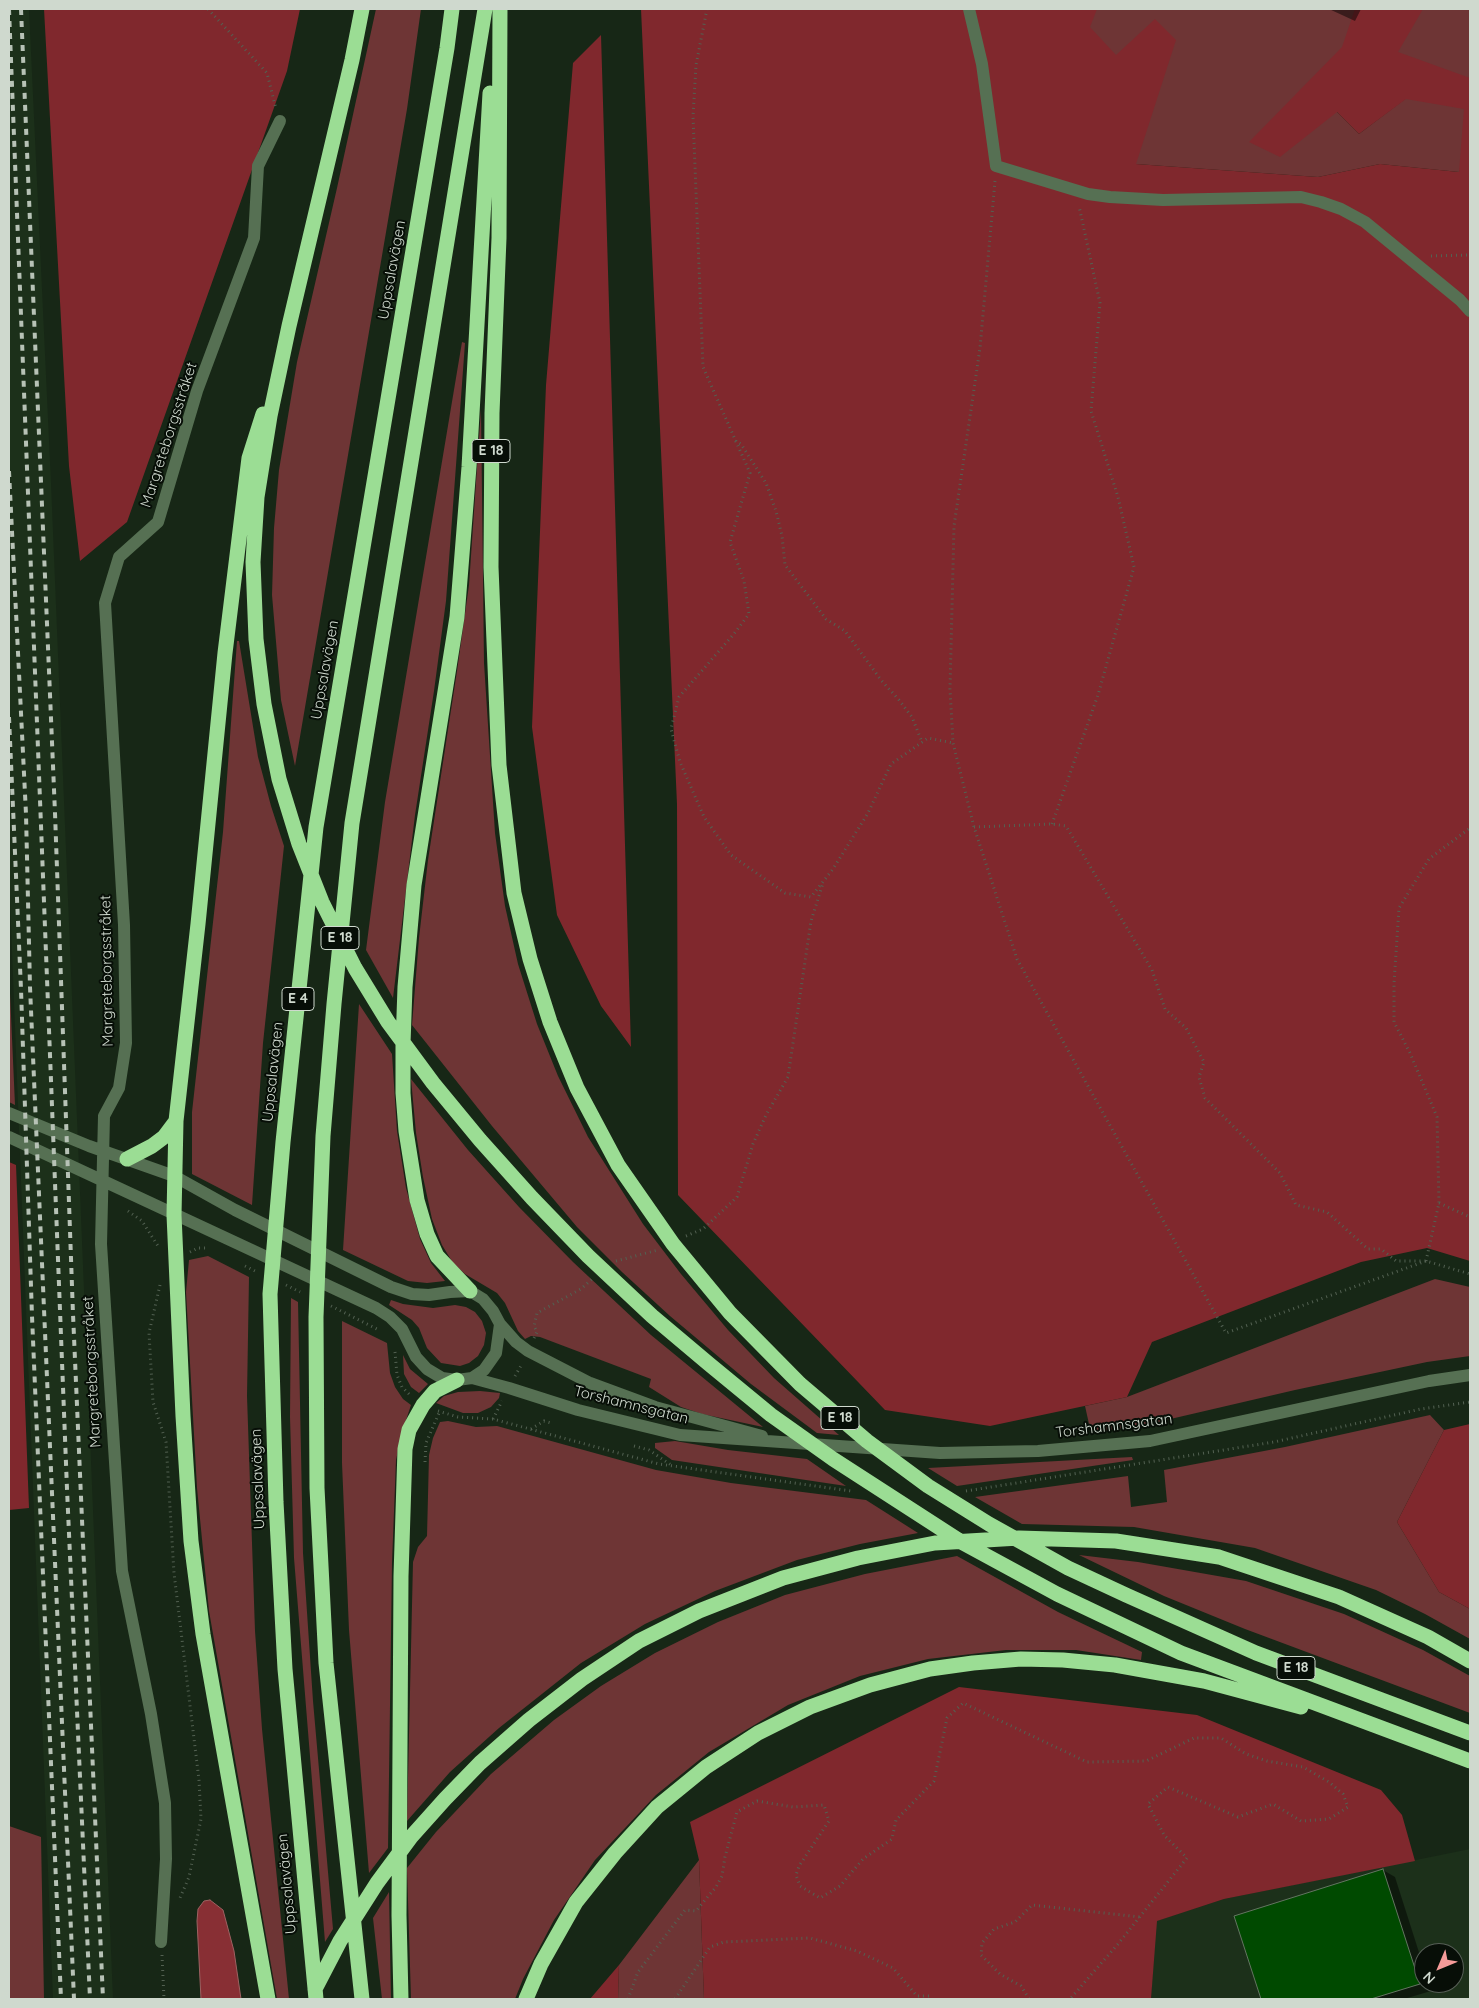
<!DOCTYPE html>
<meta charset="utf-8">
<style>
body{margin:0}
#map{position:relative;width:1479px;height:2008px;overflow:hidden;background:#172716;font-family:Quicksand,sans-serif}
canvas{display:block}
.frame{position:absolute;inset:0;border:10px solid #cfd9ce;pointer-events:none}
.north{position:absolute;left:1414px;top:1943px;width:50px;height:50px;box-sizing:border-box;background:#070e07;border:1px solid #575f57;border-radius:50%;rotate:225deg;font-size:14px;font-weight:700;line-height:20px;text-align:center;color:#cfd9ce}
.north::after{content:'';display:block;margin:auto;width:18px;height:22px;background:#f59b99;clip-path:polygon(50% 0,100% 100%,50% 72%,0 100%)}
</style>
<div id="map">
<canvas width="1479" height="2008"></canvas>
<div class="frame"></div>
<div class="north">N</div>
</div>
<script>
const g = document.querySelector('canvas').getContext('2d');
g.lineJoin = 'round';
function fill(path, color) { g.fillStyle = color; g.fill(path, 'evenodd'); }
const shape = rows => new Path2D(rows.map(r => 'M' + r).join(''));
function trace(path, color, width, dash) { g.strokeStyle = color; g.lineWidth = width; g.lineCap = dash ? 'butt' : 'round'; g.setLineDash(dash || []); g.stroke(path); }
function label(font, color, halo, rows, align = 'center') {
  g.font = font + ' Quicksand,sans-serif'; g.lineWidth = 4; g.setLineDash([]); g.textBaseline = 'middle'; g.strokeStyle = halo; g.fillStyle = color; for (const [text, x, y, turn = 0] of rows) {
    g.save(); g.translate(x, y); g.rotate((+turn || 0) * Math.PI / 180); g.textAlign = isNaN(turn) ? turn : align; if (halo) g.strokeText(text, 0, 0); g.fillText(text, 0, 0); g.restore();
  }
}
fill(shape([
 [9,9,29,9,51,483,113,1999,53,1999,9,874],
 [1470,1849,1470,1999,1151,1999,1156,1921,1224,1899],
 [1424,1953,1454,1953,1454,1983,1424,1983]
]), '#1c301a');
fill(shape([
 [376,9,421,9,407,109,295,766,281,700,272,595,274,528,279,470,297,362,337,188],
 [1047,9,1470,9,1470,150,1459,172,1380,164,1318,177,1136,164],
 [1405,99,1359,134,1337,112],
 [462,342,465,343,446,601,434,691,415,815,393,998,366,950,385,802],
 [481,409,484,663,495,833,505,906,518,964,537,1024,558,1076,588,1137,643,1224,681,1274,728,1330,774,1378,839,1435,817,1433,751,1384,670,1316,622,1272,577,1227,492,1126,412,1025,419,938,428,860,457,671,469,585],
 [237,641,239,641,258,757,271,806,284,846,263,1043,252,1205,192,1174,192,1112,223,832],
 [9,971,15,1105,9,1102],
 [359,1004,392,1054,397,1131,406,1188,420,1239,431,1263,445,1281,427,1283,408,1281,343,1250],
 [411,1079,468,1150,519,1207,573,1262,651,1335,763,1427,702,1414,681,1407,649,1387,651,1379,540,1337,531,1336,525,1339,518,1331,505,1303,497,1293,465,1274,453,1263,442,1245,432,1219,423,1177,416,1133],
 [208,1256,249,1277,247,1396,255,1631,262,1729,289,1999,277,1999,209,1611,197,1488,186,1292,189,1260],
 [1435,1279,1470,1287,1470,1356,1427,1362,1295,1390,1149,1424,1091,1433,1085,1406,1127,1397],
 [291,1298,298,1302,303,1553,313,1701,333,1929,325,1942,294,1558,290,1417],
 [391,1300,403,1304,433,1308,455,1305,466,1307,475,1312,482,1321,486,1333,484,1345,478,1356,469,1363,460,1366,441,1363,427,1348,419,1328,412,1320,389,1305],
 [342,1321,387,1343,390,1373,395,1387,403,1399,411,1405,402,1432,396,1460,392,1563,388,1848,369,1873,349,1630,342,1463],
 [403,1355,410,1369,428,1384,419,1393,411,1387,404,1374],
 [480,1391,500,1393,499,1398,491,1407,478,1413,463,1413,436,1403,444,1396,458,1392],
 [1430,1415,1444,1430,1397,1522,1439,1592,1470,1609,1470,1639,1425,1614,1376,1590,1255,1548,1134,1527,1022,1524,975,1497,1128,1476,1131,1507,1167,1502,1164,1470,1285,1447],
 [448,1421,476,1427,497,1426,656,1470,731,1483,866,1500,918,1533,860,1544,797,1560,715,1591,645,1624,581,1663,499,1728,450,1772,407,1821,413,1562,418,1547,427,1536,429,1455,433,1438,440,1422],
 [675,1441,728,1450,807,1459,846,1486,672,1460,655,1448,655,1443],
 [1132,1457,1133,1460,957,1486,928,1468],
 [1079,1555,1138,1562,1246,1581,1344,1614,1423,1650,1470,1676,1470,1713,1245,1629,1164,1596],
 [957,1556,1058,1612,1142,1652,1141,1660,1076,1650,1006,1650,928,1659,860,1676,788,1705,709,1752,656,1795,595,1860,554,1920,523,1979,515,1999,411,1999,407,1868,436,1832,491,1774,554,1720,601,1686,655,1653,718,1622,785,1595,865,1574],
 [9,1826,41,1837,44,1999,9,1999],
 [699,1860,704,1999,618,1999,619,1965],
 [389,1892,391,1999,382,1999,373,1918]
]), '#6e3535');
fill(shape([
 [44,9,300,9,287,71,127,522,80,561,69,466],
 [641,9,1097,9,1090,27,1116,55,1155,19,1176,40,1136,164,1318,177,1380,164,1459,172,1464,109,1406,99,1359,134,1337,112,1280,157,1249,142,1342,47,1355,9,1423,9,1398,52,1470,78,1470,1261,1427,1248,1361,1262,1152,1342,1127,1397,990,1426,885,1410,678,1195,677,804],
 [601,35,631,1047,601,1006,557,915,532,727,546,385,573,63],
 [9,1162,16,1165,29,1508,9,1510],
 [1470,1424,1470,1609,1439,1592,1397,1522,1444,1430],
 [959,1687,1197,1715,1381,1790,1402,1815,1415,1861,1224,1899,1157,1921,1151,1999,704,1999,699,1860,690,1822],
 [619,1965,618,1999,590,1999]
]), '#80282d');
const water = shape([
 [210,1900,223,1910,234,1951,241,1999,201,1999,197,1921,198,1909,204,1901,210,1900]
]);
fill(water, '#882f34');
trace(water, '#9d6262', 1);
fill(shape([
 [1329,9,1361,9,1355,21],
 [1383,1870,1395,1877,1424,1968,1424,1983,1429,1983,1431,1991,1404,1999,1262,1999,1236,1916]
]), '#0007');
const building = shape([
 [1383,1869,1420,1984,1371,1999,1261,1999,1234,1916,1383,1869]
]);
fill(building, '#004a00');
trace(building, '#637561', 1);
trace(shape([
 [208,9,267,73,276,109],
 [707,9,696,65,693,116,703,367,750,473,730,542,744,581,749,614,733,635,679,697,671,729,680,762,704,817,731,855,785,893,811,897,833,869,868,813,891,764,928,738,953,743],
 [995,181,980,348,954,526,950,689,953,743,974,827,1017,959,1226,1333,1426,1261],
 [1431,256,1470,255],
 [735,441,741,444,766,483,776,511,782,536,785,565,826,619,845,631,881,680,899,700,912,717,922,742],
 [1052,824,1098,695,1134,567,1118,497,1091,411,1100,303,1079,206],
 [974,827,1052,824,1066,826,1152,970,1165,1009,1186,1028,1204,1062,1199,1077,1205,1098,1280,1173,1296,1205,1327,1212,1368,1249,1381,1249,1396,1261,1426,1261,1470,1274],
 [1439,1203,1470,1217],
 [128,1211,142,1221,158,1246,160,1246],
 [686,1236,703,1229,737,1197,753,1144,766,1115,788,1077,811,921,823,883],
 [190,1252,198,1248,208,1248],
 [616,1261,658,1250],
 [1426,1261,1439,1203,1437,1117,1410,1053,1394,1022,1394,983,1399,908,1429,859,1470,828],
 [245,1266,257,1272],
 [160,1285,149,1333,153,1402,166,1442,174,1573,199,1780,201,1819,189,1877,180,1898],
 [286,1285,300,1292],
 [331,1306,377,1329],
 [534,1338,537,1332,534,1326,537,1313,581,1289,592,1279],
 [395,1352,397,1375,402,1387,411,1396],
 [515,1376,522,1364],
 [438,1411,458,1417,493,1419,659,1464,851,1491],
 [493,1419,502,1401],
 [531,1429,544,1421,551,1423],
 [634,1446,649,1450,671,1465],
 [425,1462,426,1443,439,1413],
 [966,1491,1274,1442,1421,1409,1470,1402],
 [162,1955,164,1999],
 [628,1999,638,1972,685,1910,696,1911,716,1887,722,1876,725,1857,737,1812,757,1801,793,1807,824,1805,829,1821,799,1866,796,1875,800,1886,820,1898,840,1886,863,1859,892,1839,896,1820,934,1781,947,1718,963,1703,1087,1762,1146,1761,1194,1738,1221,1738,1246,1754,1267,1761,1303,1767,1329,1782,1343,1794,1348,1807,1329,1819,1301,1821,1273,1804,1238,1817,1168,1787,1148,1804,1164,1835,1187,1858,1118,1944,1070,1999],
 [675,1999,710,1947,724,1942,810,1938,857,1951,893,1968,917,1996,929,1996,932,1999],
 [1029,1999,1021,1986,1000,1974,981,1955,982,1943,994,1929,1015,1922,1032,1905,1140,1917]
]), '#536152', 3, [1, 4]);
trace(shape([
 [969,9,982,64,996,166,1088,194,1110,197,1163,200,1301,197,1321,202,1341,209,1365,222,1460,300,1470,311],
 [9,1113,89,1146,174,1176,235,1210,391,1287,412,1294,429,1295,450,1292,470,1291,483,1299,493,1311,500,1324,496,1353,484,1370,472,1378,457,1380,442,1378,427,1369,416,1357,402,1329,390,1317,376,1308,9,1137],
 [500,1324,516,1342,528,1351,590,1383,655,1407,762,1436],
 [472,1378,509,1388,578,1410,680,1435,940,1453,1038,1451,1150,1441,1429,1381,1470,1375],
 [161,1942,166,1859,165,1803,151,1714,122,1571,101,1244,104,1116,119,1088,126,1043,124,925,105,603,119,557,158,522,197,391,254,238,258,166,280,121]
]), '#567053', 12);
trace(shape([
 [362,9,352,60,289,326,270,416,257,497,253,562,256,639,264,704,279,779,299,844,322,902,355,968,388,1022,433,1083,480,1140,532,1198,588,1256,652,1316,709,1364,771,1415,833,1459,963,1543,1057,1594,1181,1653,1470,1761],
 [500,9,499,238,492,413,491,567,499,765,514,893,530,959,550,1022,577,1088,618,1165,673,1244,730,1313,800,1384,867,1441,928,1486,989,1524,1068,1568,1126,1595,1256,1653,1470,1733],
 [263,414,249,458,225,653,198,924,176,1121,174,1215,183,1416,191,1541,203,1634,268,1999],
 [127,1159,152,1146,164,1137,176,1121],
 [470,1291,437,1256,427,1234,417,1200,406,1131,403,1093,403,1044,405,987,414,885,457,617,469,467,490,93],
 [315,1989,340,1941,377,1883,411,1837,445,1799,480,1763,529,1720,582,1679,639,1641,699,1611,783,1578,858,1558,935,1543,1019,1538,1116,1541,1219,1557,1339,1597,1428,1637,1470,1661],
 [316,1999,285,1669,276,1502,270,1294,283,1142,316,827,447,48,452,9],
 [362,1999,326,1663,317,1488,316,1317,323,1136,334,1004,352,823,485,9],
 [401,1999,399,1915,401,1576,405,1449,409,1430,423,1405,435,1391,457,1380],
 [526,1999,541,1964,576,1902,615,1853,657,1807,706,1767,758,1733,810,1707,870,1685,930,1669,973,1663,1021,1659,1063,1660,1115,1665,1204,1681,1301,1707]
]), '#9bdd94', 15);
trace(shape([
 [9,9,67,1489,90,1999],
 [21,9,55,813,73,1314,103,1999],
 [9,471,26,814,30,987,74,1999],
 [9,717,21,989,32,1316,61,1999]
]), '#b7c2b6', 4, [6, 6]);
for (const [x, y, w] of [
 [491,451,38],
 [340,938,38],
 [298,999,32],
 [840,1418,38],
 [1296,1668,38]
]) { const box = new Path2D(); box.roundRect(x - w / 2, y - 11.5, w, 23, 4); g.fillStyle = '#070e07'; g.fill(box); trace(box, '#cfd9ce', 1); }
label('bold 14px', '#cfd9ce', null, [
 ["E 18",491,451],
 ["E 18",340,938],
 ["E 4",298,999],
 ["E 18",840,1418],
 ["E 18",1296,1668]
]);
label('15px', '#cfd9ce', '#070e07', [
 ["Uppsalavägen",392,270,-80],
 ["Margreteborgsstråket",169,435,-72],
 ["Uppsalavägen",325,670,-80],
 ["Margreteborgsstråket",107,971,-91],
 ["Uppsalavägen",273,1072,-84],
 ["Margreteborgsstråket",92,1372,-93],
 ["Torshamnsgatan",631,1405,14],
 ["Torshamnsgatan",1114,1426,-7],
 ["Uppsalavägen",258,1479,-92],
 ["Uppsalavägen",287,1884,-95]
]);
</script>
